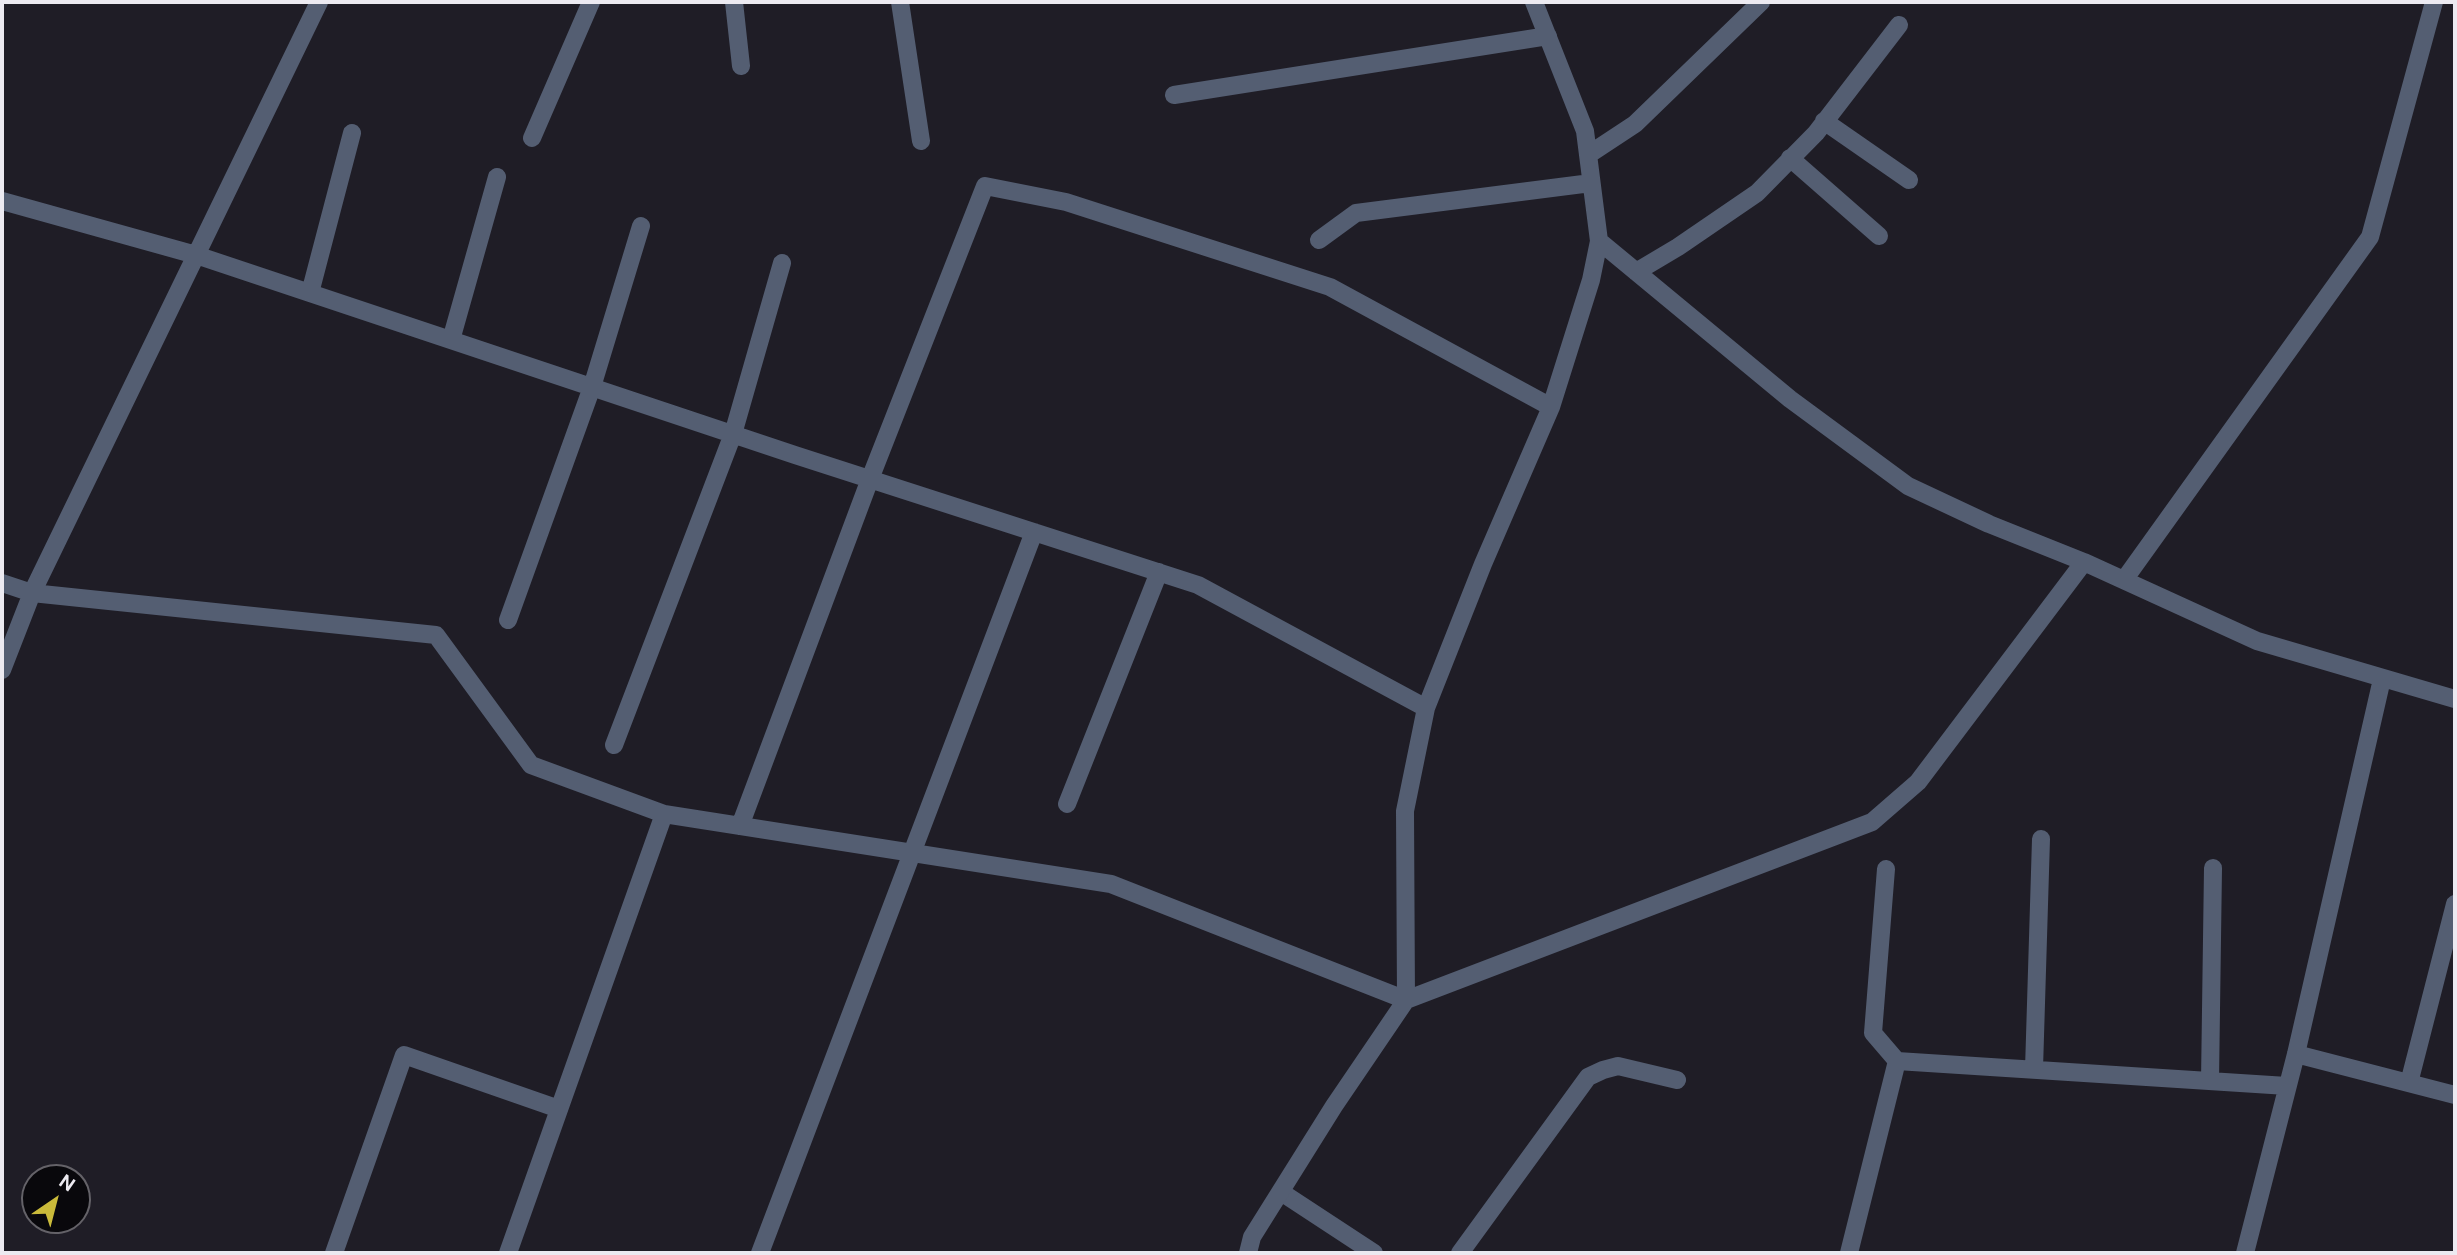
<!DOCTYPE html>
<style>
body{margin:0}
#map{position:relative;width:2457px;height:1255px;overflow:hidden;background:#1f1d26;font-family:"DM Sans",sans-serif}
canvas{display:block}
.frame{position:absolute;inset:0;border:4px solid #eceaf1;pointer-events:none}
.north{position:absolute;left:21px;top:1164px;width:70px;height:70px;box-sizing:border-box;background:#09080c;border:2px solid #646268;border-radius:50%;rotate:35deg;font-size:19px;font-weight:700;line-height:28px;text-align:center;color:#eceaf1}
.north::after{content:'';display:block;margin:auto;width:24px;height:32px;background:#caba3a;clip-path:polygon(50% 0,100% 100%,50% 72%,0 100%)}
</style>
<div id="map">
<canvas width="2457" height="1255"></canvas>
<div class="frame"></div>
<div class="north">N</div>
</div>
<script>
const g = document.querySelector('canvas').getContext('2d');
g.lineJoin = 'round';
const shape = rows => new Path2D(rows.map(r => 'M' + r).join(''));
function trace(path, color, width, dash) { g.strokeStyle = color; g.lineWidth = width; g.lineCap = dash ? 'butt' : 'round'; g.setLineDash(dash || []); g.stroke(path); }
trace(shape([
 [1281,1192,1374,1253],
 [1460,1253,1588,1077,1603,1070,1618,1066,1677,1080]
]), '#545e72', 18);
trace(shape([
 [734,2,741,66],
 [900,2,921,141],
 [1174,95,1548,36],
 [1824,121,1909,180],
 [532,138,591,2],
 [1588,155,1635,124,1761,2],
 [1790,158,1879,236],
 [2,201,196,255,795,455,1198,585,1426,708],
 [1319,240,1356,213,1591,183],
 [1599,241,1790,399,1908,486,1989,524,2084,562,2257,641,2455,699],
 [1636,272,1678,247,1757,193,1816,133,1899,25],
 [310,293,352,133],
 [451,340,497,177],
 [2124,580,2370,237,2434,2],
 [2,583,32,593,436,635,531,765,664,814,1111,884,1406,1000,1872,822,1918,782,2084,562],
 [508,620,592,387,641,226],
 [2,670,32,593,319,2],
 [614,745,733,434,782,263],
 [1067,804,1159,572],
 [740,826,870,479,985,186,1066,202,1330,287,1551,407],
 [1886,869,1873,1033,1897,1061,2287,1086],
 [2296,1054,2455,1095],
 [2034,1069,2041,839],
 [2210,1081,2213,868],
 [2409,1083,2455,904],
 [334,1253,404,1055,559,1109],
 [508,1253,664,814],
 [760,1253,1034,532],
 [1248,1253,1252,1237,1334,1106,1406,1000,1405,811,1426,708,1483,564,1551,407,1591,280,1599,241,1585,131,1534,2],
 [1849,1253,1897,1061],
 [2245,1253,2296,1054,2382,679]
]), '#545e72', 18);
</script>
